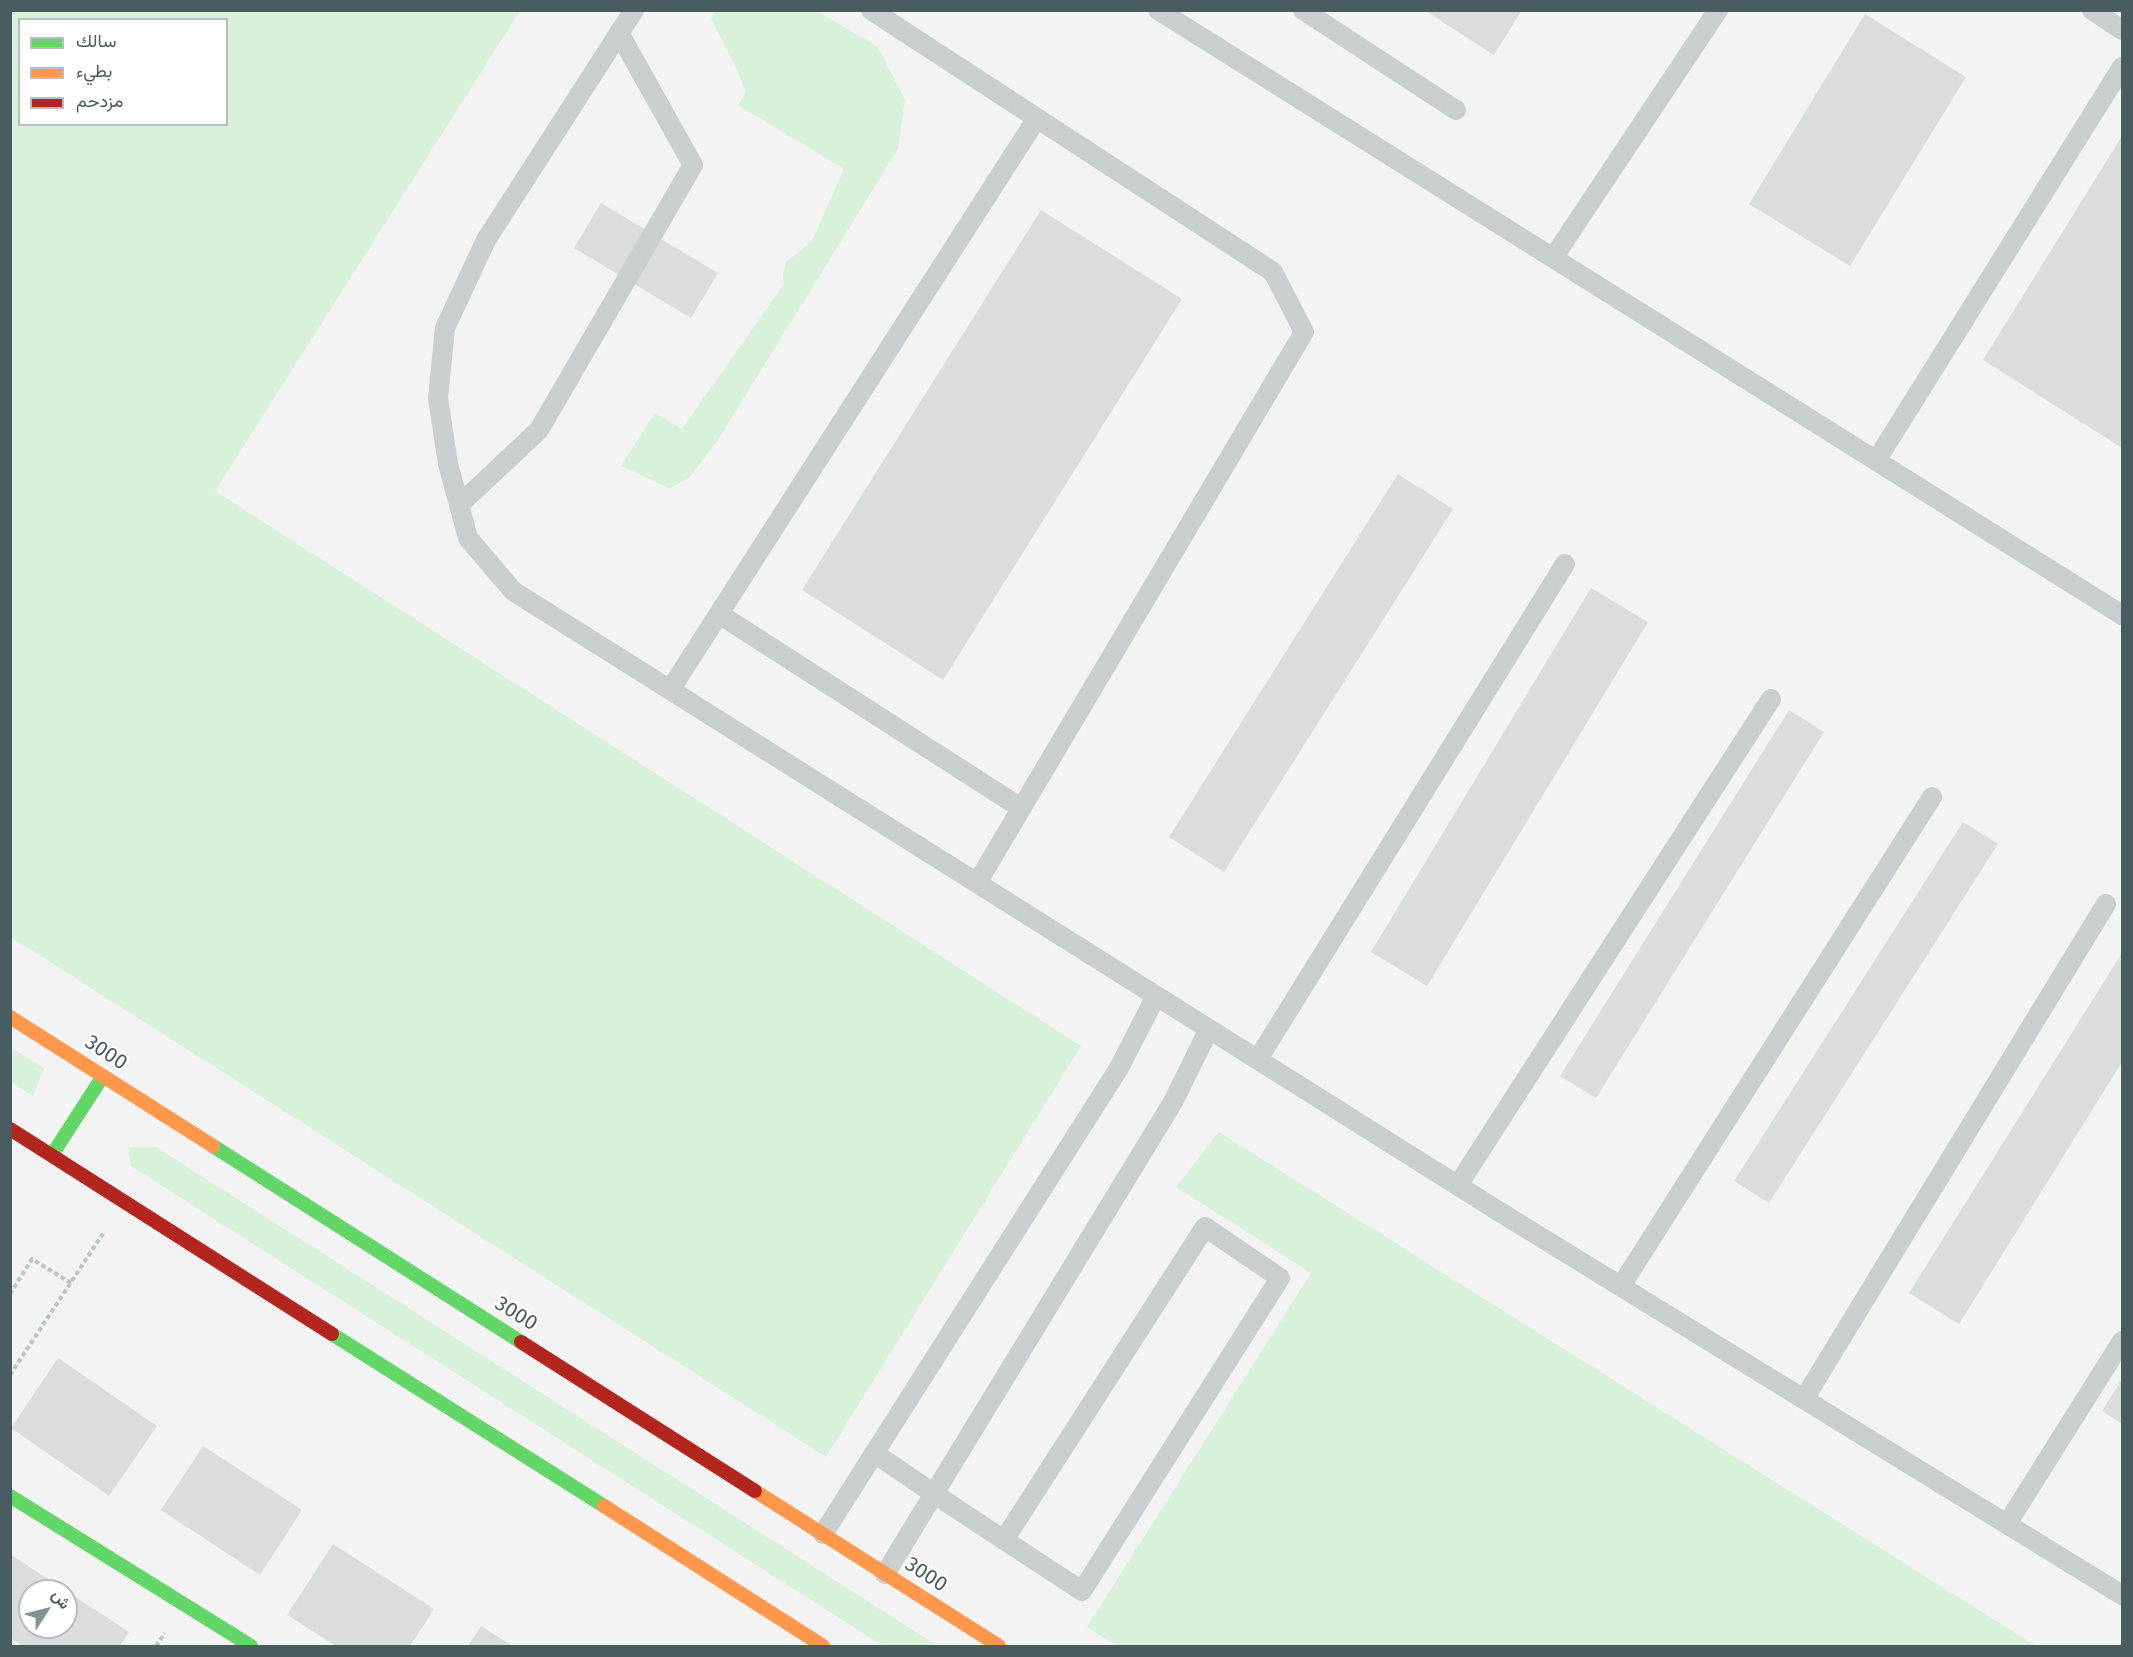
<!DOCTYPE html>
<meta charset="utf-8">
<style>
body{margin:0}
#map{position:relative;width:2133px;height:1657px;overflow:hidden;background:#f3f3f3;font-family:"Fira Sans",Vazirmatn,sans-serif}
canvas{display:block}
.frame{position:absolute;inset:0;border:12px solid #485d61;pointer-events:none}
.legend{position:absolute;left:18px;top:18px;width:210px;height:108px;box-sizing:border-box;background:#fff;border:2px solid #b6bec0;margin:0;padding:8px 10px;list-style:none;font-size:18px;color:#485d61}
.legend li{display:flex;align-items:center;gap:12px;height:30px}
.legend b{width:30px;border:2px solid #b6bec0}
.north{position:absolute;left:18px;top:1579px;width:60px;height:60px;box-sizing:border-box;background:#fff;border:2px solid #b6bec0;border-radius:50%;rotate:54deg;font-size:16px;font-weight:700;line-height:24px;text-align:center;color:#485d61}
.north::after{content:'';display:block;margin:auto;width:21px;height:27px;background:#849294;clip-path:polygon(50% 0,100% 100%,50% 72%,0 100%)}
</style>
<div id="map">
<canvas width="2133" height="1657"></canvas>
<div class="frame"></div>
<ul class="legend">
<li><b style="height:8px;background:#63d668"></b>سالك</li>
<li><b style="height:8px;background:#ff974d"></b>بطيء</li>
<li><b style="height:8px;background:#b3261e"></b>مزدحم</li>
</ul>
<div class="north">ش</div>
</div>
<script>
const g = document.querySelector('canvas').getContext('2d');
g.lineJoin = 'round';
function fill(path, color) { g.fillStyle = color; g.fill(path, 'evenodd'); }
const shape = rows => new Path2D(rows.map(r => 'M' + r).join(''));
function trace(path, color, width, dash) { g.strokeStyle = color; g.lineWidth = width; g.lineCap = dash ? 'butt' : 'round'; g.setLineDash(dash || []); g.stroke(path); }
function label(font, color, halo, rows, align = 'center') {
  g.font = font + ' "Fira Sans",sans-serif'; g.lineWidth = 4.5; g.setLineDash([]); g.textBaseline = 'middle'; g.strokeStyle = halo; g.fillStyle = color; for (const [text, x, y, turn = 0] of rows) {
    g.save(); g.translate(x, y); g.rotate((+turn || 0) * Math.PI / 180); g.textAlign = isNaN(turn) ? turn : align; if (halo) g.strokeText(text, 0, 0); g.fillText(text, 0, 0); g.restore();
  }
}
fill(shape([
 [10,11,520,11,215,491,1081,1046,826,1457,11,937],
 [20,20,226,20,226,124,20,124],
 [714,11,817,11,878,47,905,100,898,149,716,443,688,479,669,488,621,466,655,413,682,429,784,284,783,274,786,262,812,241,844,169,738,105,746,92,735,65,711,19],
 [10,1047,44,1068,33,1096,11,1082],
 [1219,1132,2036,1646,1117,1646,1087,1627,1311,1273,1176,1187],
 [128,1147,156,1147,938,1646,883,1646,131,1166]
]), '#d7f2d8');
fill(shape([
 [1424,10,1522,10,1494,55],
 [1865,14,1966,77,1850,266,1749,204],
 [2122,136,2122,448,1983,360],
 [601,203,718,273,691,318,574,248],
 [1041,210,1182,299,943,680,802,590],
 [1398,474,1453,509,1224,872,1169,837],
 [1591,588,1648,622,1427,986,1371,952],
 [1789,710,1824,732,1596,1098,1560,1076],
 [1963,822,1998,844,1769,1203,1734,1181],
 [2122,953,2122,1062,1959,1324,1909,1293],
 [58,1358,157,1426,109,1496,11,1428],
 [2122,1379,2122,1424,2102,1411],
 [203,1446,302,1510,260,1575,161,1510],
 [333,1544,434,1609,410,1646,336,1646,287,1615],
 [10,1554,129,1632,120,1646,23,1646,10,1638],
 [30,1591,66,1591,66,1627,30,1627],
 [481,1626,513,1646,468,1646]
]), '#dbdcdc');
trace(shape([
 [10,1294,32,1259,71,1283],
 [10,1375,104,1232],
 [156,1646,165,1633]
]), '#b9c8be', 4, [4.5, 3]);
trace(shape([
 [634,10,486,240,445,328,438,398,448,464,468,538,513,591,1495,1209,2122,1595],
 [871,10,1273,272,1304,332,977,883],
 [1158,10,2122,615],
 [1303,10,1456,110],
 [2092,10,2122,30],
 [1553,258,1718,10],
 [1876,461,2122,67],
 [459,505,539,430,693,165,619,33],
 [719,614,1021,808],
 [670,690,1037,118],
 [1258,1059,1565,564],
 [1458,1185,1771,699],
 [1621,1286,1932,797],
 [1804,1399,2106,904],
 [874,1453,933,1493,1004,1540,1082,1591,1280,1278,1205,1227,1004,1540],
 [2007,1524,2122,1341],
 [823,1534,1119,1068,1156,996],
 [885,1574,1173,1102,1209,1029]
]), '#c9cecf', 20);
trace(shape([
 [213,1146,521,1342],
 [52,1155,103,1076],
 [332,1334,604,1506],
 [10,1496,251,1646]
]), '#63d668', 14);
trace(shape([
 [10,1017,213,1146],
 [755,1491,999,1646],
 [604,1506,823,1646]
]), '#ff974d', 14);
trace(shape([
 [10,1129,332,1334],
 [521,1342,755,1491]
]), '#b3261e', 14);
label('21px', '#485d61', '#fff', [
 ["3000",106,1053,33],
 ["3000",516,1314,32],
 ["3000",926,1575,33]
]);
</script>
